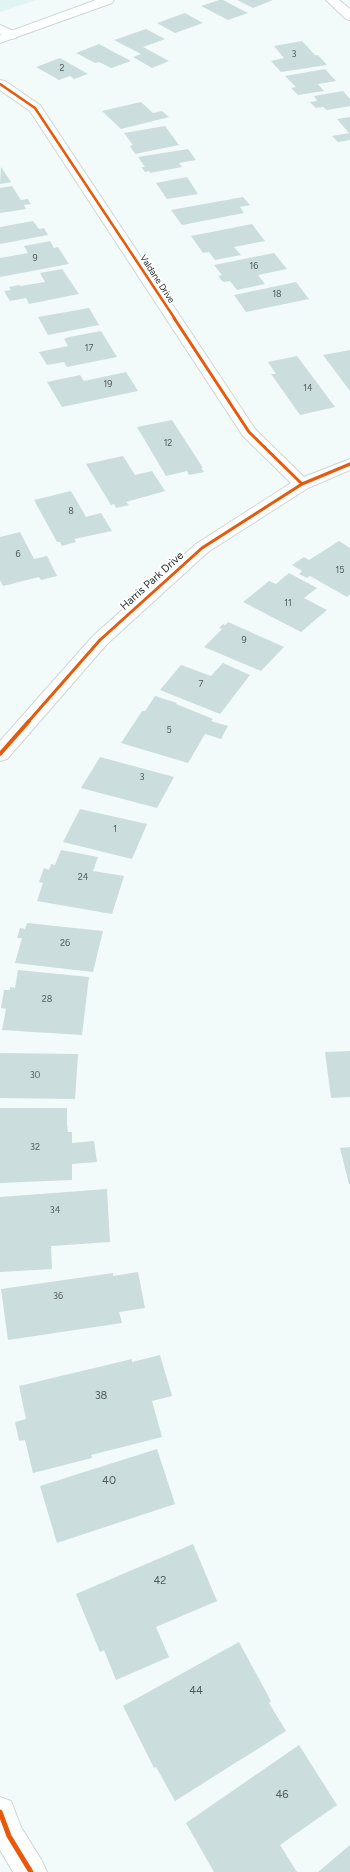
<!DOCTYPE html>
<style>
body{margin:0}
canvas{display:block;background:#f2fafa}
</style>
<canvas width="350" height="1872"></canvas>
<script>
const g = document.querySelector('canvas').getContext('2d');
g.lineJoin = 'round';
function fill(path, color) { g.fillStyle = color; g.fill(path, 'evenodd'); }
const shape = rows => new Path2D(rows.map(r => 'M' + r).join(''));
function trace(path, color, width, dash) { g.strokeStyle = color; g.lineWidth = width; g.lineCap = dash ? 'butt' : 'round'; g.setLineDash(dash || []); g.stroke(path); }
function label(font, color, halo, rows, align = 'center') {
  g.font = font + ' Figtree,sans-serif'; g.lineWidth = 4; g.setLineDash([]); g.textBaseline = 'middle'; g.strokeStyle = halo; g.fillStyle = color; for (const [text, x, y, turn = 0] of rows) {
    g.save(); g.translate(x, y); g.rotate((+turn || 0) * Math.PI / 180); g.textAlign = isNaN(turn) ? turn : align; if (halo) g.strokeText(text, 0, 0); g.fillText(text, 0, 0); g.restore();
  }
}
fill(shape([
 [0,0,36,0,0,12]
]), '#e0f4f4');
fill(shape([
 [219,0,223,0,248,13,228,20,201,6],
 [237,0,273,0,253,8],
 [185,13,203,23,175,33,157,23],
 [146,29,165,39,143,47,169,61,152,68,133,57,141,54,114,40],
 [302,41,315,55,318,55,327,65,281,72,271,61,284,58,274,46],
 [99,44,108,49,131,61,111,68,99,62,95,63,76,53],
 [60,58,88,74,74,79,70,76,59,80,36,67],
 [325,69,336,81,318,84,324,91,298,95,291,88,296,87,285,76],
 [343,91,350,99,350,106,327,110,323,107,316,108,310,102,317,101,314,96],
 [141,102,153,113,162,111,169,117,121,129,102,111],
 [350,117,350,140,338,142,332,136,349,133,337,119],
 [165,126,179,145,135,154,130,146,133,145,124,133],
 [188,149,196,160,179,163,182,167,150,173,149,171,145,172,141,167,145,167,138,157],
 [1,167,11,182,0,184],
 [187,177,198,194,167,199,156,183],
 [12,186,21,200,28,199,31,204,24,205,26,209,0,213,0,188],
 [243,197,250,205,240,207,244,213,182,225,171,210],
 [33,221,39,229,44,228,48,235,0,244,0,227],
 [252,224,265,241,234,247,241,255,215,260,209,252,203,253,191,236],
 [50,241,54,248,58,247,69,264,0,277,0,258,28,253,24,246],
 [274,253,287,269,258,275,265,284,237,290,230,281,223,282,218,276,222,275,214,265],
 [62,269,79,294,29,304,26,298,10,301,4,291,11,290,9,287,19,285,21,286,45,282,40,273],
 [296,282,309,299,246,312,234,295],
 [89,308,99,325,48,335,38,317],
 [101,331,117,357,67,367,64,362,47,365,39,352,68,346,64,339,69,337],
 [350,350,350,391,323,355],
 [297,356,306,368,335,407,300,415,271,374,276,374,268,362],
 [126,372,138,391,62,407,47,382,80,375,84,381],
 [172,420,203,468,201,468,204,472,189,475,187,471,166,476,137,427],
 [123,456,135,475,152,471,165,491,126,502,129,505,116,508,114,504,111,505,86,464],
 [71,491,86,517,101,513,112,531,74,539,76,542,62,546,60,542,57,542,34,500],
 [20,532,34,559,47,556,57,576,41,580,39,577,3,586,0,580,0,537],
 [339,541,350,548,350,594,347,597,310,576,307,578,299,574,302,571,292,565,304,557,309,560],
 [289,573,317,588,304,598,327,610,301,632,243,602,269,581,276,584],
 [228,622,284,647,261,671,204,647,222,629,219,628,223,624,225,625],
 [223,663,250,675,220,714,160,690,181,665,211,676],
 [155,696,177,703,176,704,213,719,211,721,228,726,221,739,205,734,188,763,121,743,142,711,145,711],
 [100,757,174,777,157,808,81,788],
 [80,809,147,824,132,859,63,842],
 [61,850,98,857,93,871,124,876,112,914,37,901,43,883,39,882,44,868,49,870,51,864,55,865],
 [27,923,103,931,93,972,15,963,22,938,17,938,20,928,25,929],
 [18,970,89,977,82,1035,2,1030,6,1009,1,1008,4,990,10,990,10,987,15,988],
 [350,1051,350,1097,331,1098,325,1052],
 [0,1053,78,1054,75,1099,0,1098],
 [0,1108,67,1108,67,1124,68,1132,72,1132,72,1143,94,1141,97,1162,72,1164,72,1180,0,1183],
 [350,1147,350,1184,349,1184,340,1148],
 [107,1189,110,1242,51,1246,52,1269,0,1272,0,1197],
 [138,1272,145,1308,119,1312,122,1323,8,1340,1,1289,113,1273,113,1276],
 [160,1355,172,1396,152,1401,162,1437,91,1455,92,1458,33,1473,25,1440,19,1441,15,1422,26,1419,19,1386,132,1359,132,1362],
 [157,1449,175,1504,57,1543,40,1486],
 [193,1544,217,1601,156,1627,169,1657,116,1680,104,1650,100,1652,76,1594],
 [239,1642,271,1701,269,1703,286,1731,175,1801,156,1767,154,1768,123,1706],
 [299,1745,337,1805,280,1845,297,1872,214,1872,186,1823],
 [350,1845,350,1872,318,1872]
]), '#cdd');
const service = shape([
 [0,25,16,32,17,35,16,38,11,39,0,34,0,25]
]);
const minor = shape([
 [326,0,339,0,350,9,350,20,346,19,326,0],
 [0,80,5,81,40,105,255,429,304,477,350,459,350,470,308,488,208,552,107,644,7,759,0,761,0,741,93,636,196,544,291,483,243,436,30,111,0,90,0,80],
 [0,1797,11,1801,21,1827,42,1861,47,1872,13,1872,0,1850,0,1797]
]);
const secondary = shape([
 [96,0,114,0,112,3,0,43,0,35,96,0]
]);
trace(service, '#cfd6d6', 2);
trace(minor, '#cfd6d6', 2);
trace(secondary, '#cfd6d6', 2);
fill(service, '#fdfefe');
fill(minor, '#fdfefe');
fill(secondary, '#fdfefe');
trace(shape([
 [0,84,35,108,175,319]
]), '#e8590c', 2.5);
trace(shape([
 [174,318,249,432,302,484],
 [28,722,100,640,202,548,302,484,350,464]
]), '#e8590c', 3);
trace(shape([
 [0,754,29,721]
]), '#e8590c', 4);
trace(shape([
 [0,1812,9,1836,31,1872]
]), '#e8590c', 5);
label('9px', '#515b5b', null, [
 ["3",294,54],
 ["2",62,68],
 ["9",35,258],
 ["16",254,266],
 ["18",277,294],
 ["17",89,348],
 ["19",108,384],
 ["14",308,388],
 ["12",168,443],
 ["8",71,511],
 ["6",18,554],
 ["15",340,570],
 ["11",288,603],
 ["9",244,640],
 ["7",201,684],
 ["5",169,730],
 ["3",142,777],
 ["1",115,829],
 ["24",83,877],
 ["26",65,943],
 ["28",47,999],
 ["30",35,1075],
 ["32",35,1147],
 ["34",55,1210],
 ["36",58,1296]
]);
label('9px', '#283030', '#fff', [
 ["Valdane Drive",157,279,57]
]);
label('11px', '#283030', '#fff', [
 ["Harris Park Drive",152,581,-42]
]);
label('11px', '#515b5b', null, [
 ["38",101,1396],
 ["40",109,1481],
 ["42",160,1581],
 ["44",196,1691],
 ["46",282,1795]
]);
</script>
